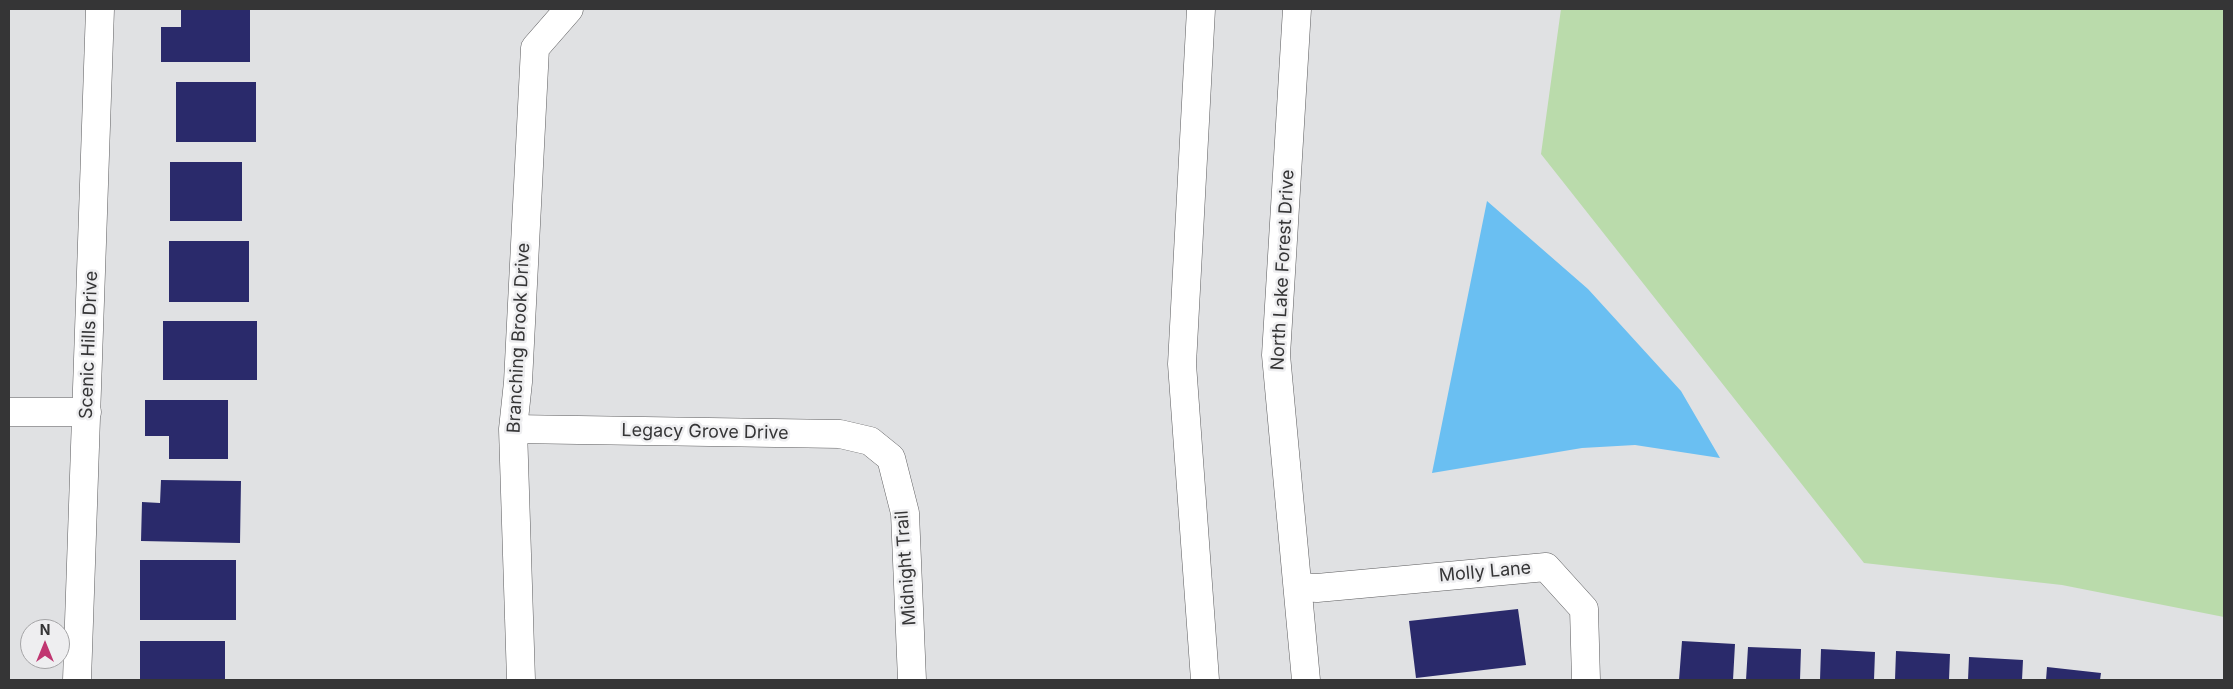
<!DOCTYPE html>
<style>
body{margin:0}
#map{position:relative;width:2233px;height:689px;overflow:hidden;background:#e0e1e3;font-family:Inter,sans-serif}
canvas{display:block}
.frame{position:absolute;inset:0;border:10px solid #353536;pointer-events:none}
.north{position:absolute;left:20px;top:619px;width:50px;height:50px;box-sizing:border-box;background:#eeeef0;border:1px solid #a4a4a6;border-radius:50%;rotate:0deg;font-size:14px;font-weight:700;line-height:20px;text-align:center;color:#353536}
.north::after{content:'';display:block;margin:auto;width:18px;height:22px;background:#c03671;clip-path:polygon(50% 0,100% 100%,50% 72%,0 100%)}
</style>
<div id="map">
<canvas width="2233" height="689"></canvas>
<div class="frame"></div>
<div class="north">N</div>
</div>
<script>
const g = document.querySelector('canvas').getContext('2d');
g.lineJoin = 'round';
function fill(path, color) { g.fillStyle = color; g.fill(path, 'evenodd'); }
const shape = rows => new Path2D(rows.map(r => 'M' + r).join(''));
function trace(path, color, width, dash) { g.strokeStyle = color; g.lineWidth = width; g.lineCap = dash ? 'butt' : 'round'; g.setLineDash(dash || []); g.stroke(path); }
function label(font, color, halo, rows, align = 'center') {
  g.font = font + ' Inter,sans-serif'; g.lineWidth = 5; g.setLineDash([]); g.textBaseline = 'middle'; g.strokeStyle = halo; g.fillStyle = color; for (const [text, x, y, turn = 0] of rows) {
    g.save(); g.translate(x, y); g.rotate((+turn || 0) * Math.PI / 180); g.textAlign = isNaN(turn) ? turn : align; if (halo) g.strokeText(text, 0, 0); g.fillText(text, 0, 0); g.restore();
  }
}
fill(shape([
 [1561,9,2224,9,2224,617,2062,585,1864,563,1541,154]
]), '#badbab');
fill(shape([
 [1487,201,1588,289,1681,391,1720,458,1635,445,1582,448,1432,473]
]), '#6abff2');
fill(shape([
 [181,9,250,9,250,62,161,62,161,27,181,27],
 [176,82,256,82,256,142,176,142],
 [170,162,242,162,242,221,170,221],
 [169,241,249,241,249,302,169,302],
 [163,321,257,321,257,380,163,380],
 [145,400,228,400,228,459,169,459,169,436,145,436],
 [161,480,241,481,240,543,141,541,142,502,160,503],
 [140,560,236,560,236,620,140,620],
 [1518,609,1526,665,1416,678,1409,621],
 [140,641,225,641,225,680,140,680],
 [1682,641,1735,644,1733,680,1679,680],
 [1748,647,1801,649,1800,680,1746,680],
 [1821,649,1875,652,1874,680,1820,680],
 [1896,651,1950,654,1949,680,1895,680],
 [1969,657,2023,660,2022,680,1968,680],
 [2047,667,2101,673,2100,680,2046,680]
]), '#2a2a6b');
const minor = shape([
 [9,412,87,412],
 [513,429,840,434,870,441,891,458,905,513,912,680],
 [1298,587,1317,588,1546,567,1584,609,1586,680],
 [77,680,100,9],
 [521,680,513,429,518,382,535,48,569,9]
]);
const major = shape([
 [1201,9,1182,364,1205,680],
 [1297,9,1276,355,1306,680]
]);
trace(minor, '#5c5c5e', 29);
trace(major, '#5c5c5e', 29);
trace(minor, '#fff', 28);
trace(major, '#fff', 28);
label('18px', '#353536', '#eeeef0', [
 ["North Lake Forest Drive",1283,270,-87],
 ["Branching Brook Drive",519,338,-87],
 ["Scenic Hills Drive",89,345,-88],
 ["Legacy Grove Drive",705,432,1],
 ["Midnight Trail",906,568,-94],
 ["Molly Lane",1485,572,-5]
]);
</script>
